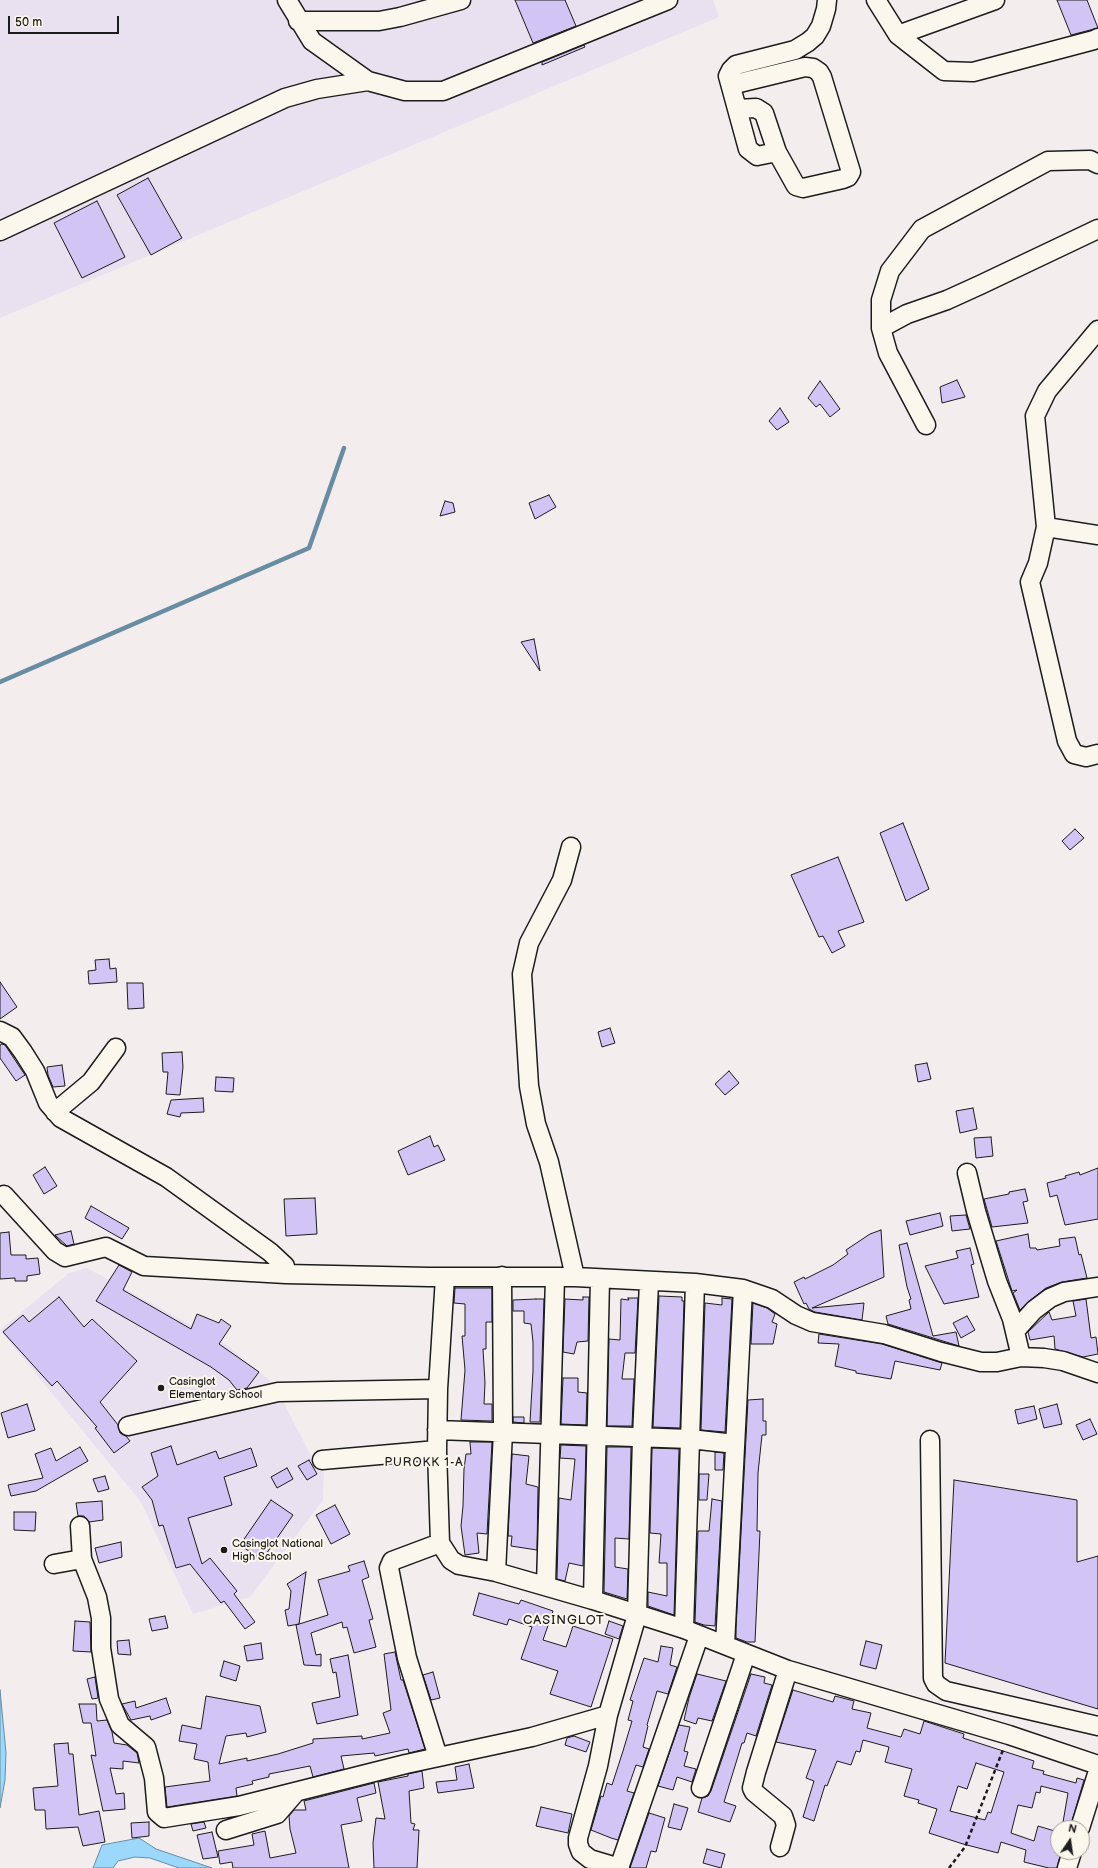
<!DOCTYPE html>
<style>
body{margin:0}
#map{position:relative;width:1098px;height:1868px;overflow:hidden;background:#f3edee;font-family:"Balsamiq Sans",sans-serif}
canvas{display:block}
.north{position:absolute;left:1050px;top:1820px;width:40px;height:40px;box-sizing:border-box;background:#fbf7ec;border:1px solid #a29f99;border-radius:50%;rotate:13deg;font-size:11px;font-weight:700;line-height:16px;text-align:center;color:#1c1c1c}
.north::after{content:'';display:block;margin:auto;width:14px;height:18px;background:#1c1c1c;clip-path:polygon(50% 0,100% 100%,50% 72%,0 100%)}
.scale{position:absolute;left:8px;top:16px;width:111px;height:18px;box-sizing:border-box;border:2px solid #1c1c1c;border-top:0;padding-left:5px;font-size:12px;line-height:14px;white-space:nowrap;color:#1c1c1c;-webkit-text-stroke:3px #fbf7ec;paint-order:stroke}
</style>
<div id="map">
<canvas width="1098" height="1868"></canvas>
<div class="north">N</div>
<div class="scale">50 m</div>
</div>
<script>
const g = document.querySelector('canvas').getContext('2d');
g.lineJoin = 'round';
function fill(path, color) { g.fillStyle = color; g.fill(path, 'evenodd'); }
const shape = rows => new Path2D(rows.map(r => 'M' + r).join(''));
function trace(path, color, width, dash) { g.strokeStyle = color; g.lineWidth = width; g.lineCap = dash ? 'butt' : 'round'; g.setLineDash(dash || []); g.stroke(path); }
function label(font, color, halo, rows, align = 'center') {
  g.font = font + ' "Balsamiq Sans",sans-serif'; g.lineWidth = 4; g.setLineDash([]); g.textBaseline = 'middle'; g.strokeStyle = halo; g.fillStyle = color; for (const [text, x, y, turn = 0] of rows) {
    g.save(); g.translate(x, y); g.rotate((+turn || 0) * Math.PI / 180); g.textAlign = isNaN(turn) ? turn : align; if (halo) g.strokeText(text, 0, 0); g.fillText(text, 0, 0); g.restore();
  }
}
fill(shape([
 [0,0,713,0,719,17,0,318],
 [87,1268,227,1345,274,1384,310,1454,324,1473,323,1500,250,1597,193,1614,141,1502,0,1330,69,1273]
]), '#e9e1f0');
const water = shape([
 [0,1690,6,1753,5,1780,0,1808,0,1690],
 [139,1838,156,1849,212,1868,179,1868,150,1858,135,1857,118,1861,113,1868,93,1868,102,1845,139,1838]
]);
fill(water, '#9bd8fc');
trace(water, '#688da2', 1);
trace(shape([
 [0,682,309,548,344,448]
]), '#688da2', 4.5);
const building = shape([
 [515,0,565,0,576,26,533,43,515,0],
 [1057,0,1087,0,1098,28,1071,35,1057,0],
 [584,45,585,47,542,65,542,62,584,45],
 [148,178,182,238,151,255,117,195,148,178],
 [97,201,125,257,82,278,54,223,97,201],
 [957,380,965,397,942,403,940,387,957,380],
 [820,381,840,409,830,417,820,404,816,407,808,398,820,381],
 [780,408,789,422,777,430,769,421,780,408],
 [549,495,556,507,535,519,529,503,549,495],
 [445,501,453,503,455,512,440,516,445,501],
 [534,639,540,671,521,642,534,639],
 [903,823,929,889,906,901,880,833,903,823],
 [1075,829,1084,838,1070,850,1062,841,1075,829],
 [838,857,864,922,838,931,845,946,832,953,823,936,819,937,791,875,838,857],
 [109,959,110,969,116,968,117,982,89,984,88,971,96,970,95,960,109,959],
 [0,982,17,1007,0,1019,0,982],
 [127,983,143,983,144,1008,128,1009,127,983],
 [610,1028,615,1043,602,1047,598,1032,610,1028],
 [2,1044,5,1045,25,1075,16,1081,0,1058,0,1045,2,1044],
 [182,1052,183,1067,180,1095,166,1094,168,1072,163,1072,162,1053,182,1052],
 [927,1063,931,1079,918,1082,915,1065,927,1063],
 [62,1065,65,1086,53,1087,48,1075,47,1067,62,1065],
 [729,1071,739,1083,725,1095,715,1084,729,1071],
 [216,1077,234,1078,233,1092,215,1091,216,1077],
 [203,1098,204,1112,181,1113,180,1117,167,1114,171,1100,203,1098],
 [973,1108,977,1129,960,1133,956,1111,973,1108],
 [430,1136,434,1147,438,1145,445,1160,408,1175,398,1151,430,1136],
 [991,1137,993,1156,976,1158,974,1138,991,1137],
 [45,1167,57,1186,44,1194,33,1175,45,1167],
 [1098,1168,1098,1219,1065,1225,1057,1195,1050,1197,1047,1183,1066,1178,1065,1176,1079,1172,1080,1175,1098,1168],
 [1025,1189,1028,1201,1023,1202,1028,1223,992,1227,984,1199,1009,1194,1009,1192,1025,1189],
 [315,1198,317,1234,286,1236,284,1199,315,1198],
 [91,1206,129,1228,122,1239,85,1218,91,1206],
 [940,1213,943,1226,910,1235,906,1221,940,1213],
 [966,1215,970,1229,952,1231,950,1216,966,1215],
 [881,1230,884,1277,812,1308,864,1303,862,1320,815,1312,809,1309,806,1303,804,1304,794,1282,804,1277,805,1279,833,1265,848,1254,846,1250,870,1234,881,1230],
 [71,1231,74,1244,67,1246,55,1235,71,1231],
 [9,1232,11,1255,26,1255,26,1259,38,1258,40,1274,27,1276,27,1281,15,1281,15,1278,0,1279,0,1233,9,1232],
 [1028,1234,1030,1248,1036,1248,1037,1250,1060,1246,1059,1239,1075,1237,1079,1255,1081,1254,1087,1278,1062,1282,1046,1288,1028,1302,1020,1310,1013,1293,1017,1290,1012,1291,996,1241,1028,1234],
 [907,1243,933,1336,956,1332,959,1346,888,1324,886,1316,911,1309,909,1300,911,1299,907,1287,899,1245,907,1243],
 [970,1248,974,1264,971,1265,979,1297,944,1304,925,1266,958,1258,956,1251,970,1248],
 [119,1265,132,1272,123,1290,191,1329,197,1314,219,1323,221,1319,231,1326,219,1344,259,1372,247,1388,237,1390,229,1380,211,1367,96,1301,119,1265],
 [455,1288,492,1288,492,1322,486,1322,486,1349,483,1349,485,1383,484,1404,492,1404,492,1421,461,1420,465,1370,462,1336,465,1336,465,1304,454,1303,455,1288],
 [659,1296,682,1297,682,1301,684,1301,680,1428,653,1427,659,1296],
 [59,1297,84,1327,92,1319,137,1361,100,1402,118,1425,120,1433,126,1436,130,1441,114,1453,95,1428,97,1427,57,1381,52,1386,3,1332,23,1315,29,1322,59,1297],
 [583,1297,589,1297,588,1341,577,1342,574,1354,563,1352,565,1299,583,1300,583,1297],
 [628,1298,638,1298,635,1353,625,1353,622,1379,634,1379,632,1426,607,1426,609,1339,620,1340,621,1299,629,1300,628,1298],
 [722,1298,732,1299,725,1432,701,1430,705,1303,722,1305,722,1298],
 [536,1299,544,1299,540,1422,530,1422,533,1371,533,1342,531,1324,524,1323,524,1311,513,1311,513,1300,536,1299],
 [1086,1299,1091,1338,1096,1337,1098,1354,1083,1357,1055,1349,1054,1336,1030,1340,1028,1332,1049,1312,1052,1320,1076,1316,1073,1301,1086,1299],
 [753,1303,767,1308,775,1314,772,1322,777,1324,773,1344,751,1344,753,1303],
 [967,1316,975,1330,961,1338,953,1323,967,1316],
 [819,1334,882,1344,942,1363,940,1370,895,1361,891,1379,856,1373,856,1371,835,1366,839,1344,818,1343,819,1334],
 [563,1378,578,1378,578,1392,587,1393,586,1425,561,1424,563,1378],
 [763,1399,763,1421,766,1421,766,1435,762,1435,758,1473,757,1531,760,1531,755,1642,747,1642,736,1638,736,1628,748,1400,763,1399],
 [27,1404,35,1430,8,1438,1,1413,27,1404],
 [1057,1404,1062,1424,1044,1428,1039,1409,1057,1404],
 [1034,1406,1037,1419,1018,1424,1015,1410,1034,1406],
 [513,1417,524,1417,524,1423,513,1422,513,1417],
 [1090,1419,1097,1434,1083,1440,1076,1425,1090,1419],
 [470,1442,492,1442,487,1534,477,1533,479,1553,465,1555,461,1526,463,1506,464,1469,466,1454,471,1454,470,1442],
 [561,1445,586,1446,583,1566,569,1563,565,1581,557,1579,559,1498,571,1500,575,1459,560,1458,561,1445],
 [171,1446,177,1465,216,1451,219,1459,251,1448,257,1466,224,1477,232,1505,188,1518,202,1564,210,1558,237,1591,234,1594,255,1622,245,1629,224,1601,221,1603,190,1564,176,1568,163,1525,159,1526,152,1500,142,1487,158,1476,151,1453,171,1446],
 [80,1447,88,1461,36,1491,11,1496,8,1485,43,1478,35,1454,51,1448,56,1461,80,1447],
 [607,1447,631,1447,629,1539,615,1538,615,1567,628,1569,627,1599,604,1592,607,1447],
 [652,1448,679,1449,674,1615,648,1606,648,1592,667,1596,667,1563,659,1563,661,1534,650,1533,652,1448],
 [715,1452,724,1453,723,1470,715,1470,715,1452],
 [512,1454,529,1456,526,1484,538,1487,537,1550,511,1546,512,1536,508,1536,512,1454],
 [309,1460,317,1474,307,1480,298,1466,309,1460],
 [287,1468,293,1479,277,1488,271,1477,287,1468],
 [699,1474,709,1474,707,1500,699,1500,699,1474],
 [105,1476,109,1489,98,1492,93,1479,105,1476],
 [954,1480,1077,1500,1077,1562,1098,1556,1098,1709,945,1663,954,1480],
 [712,1499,722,1501,715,1626,704,1625,695,1622,698,1531,709,1531,712,1499],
 [271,1500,293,1515,262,1560,240,1545,271,1500],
 [102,1501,103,1520,89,1522,84,1516,78,1516,76,1503,102,1501],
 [335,1505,350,1534,331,1544,316,1515,335,1505],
 [14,1512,36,1512,35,1531,14,1530,14,1512],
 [121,1542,122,1557,99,1563,95,1548,121,1542],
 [364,1561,369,1577,362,1580,373,1619,369,1620,376,1647,354,1653,347,1627,343,1628,342,1622,311,1633,316,1655,321,1654,321,1666,304,1665,296,1625,328,1615,318,1580,350,1571,348,1566,364,1561],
 [306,1572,299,1624,288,1626,285,1610,289,1609,291,1591,287,1584,306,1572],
 [479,1593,519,1604,521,1600,553,1611,543,1640,566,1647,573,1626,613,1639,591,1707,550,1694,558,1671,521,1659,532,1627,509,1619,507,1625,473,1615,479,1593],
 [165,1616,168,1628,152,1631,149,1619,165,1616],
 [75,1621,90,1622,91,1652,73,1651,75,1621],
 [609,1621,623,1626,619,1639,605,1634,609,1621],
 [129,1640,131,1655,118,1654,117,1641,129,1640],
 [866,1641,882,1645,876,1669,860,1665,866,1641],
 [261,1643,263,1659,247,1661,244,1646,261,1643],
 [661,1646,673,1648,670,1665,677,1667,668,1694,657,1691,647,1725,648,1726,643,1747,649,1749,643,1767,636,1765,627,1791,634,1793,618,1840,611,1838,591,1830,601,1796,603,1797,607,1783,612,1785,623,1751,632,1721,628,1720,633,1701,630,1700,644,1658,658,1662,661,1646],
 [395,1652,401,1680,403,1680,425,1749,409,1753,408,1749,375,1756,374,1753,341,1756,344,1769,313,1777,310,1766,269,1774,269,1777,252,1781,253,1784,236,1788,237,1796,167,1807,165,1787,210,1781,208,1762,194,1759,197,1744,179,1741,182,1725,201,1729,206,1696,260,1706,266,1732,247,1737,246,1733,226,1736,219,1764,247,1758,247,1761,278,1754,313,1743,313,1739,362,1736,362,1739,390,1733,383,1713,391,1710,384,1654,395,1652],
 [348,1655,358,1715,317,1724,312,1703,340,1697,336,1672,333,1673,330,1659,348,1655],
 [224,1661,240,1666,236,1681,220,1676,224,1661],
 [433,1672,440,1698,431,1700,423,1675,433,1672],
 [697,1674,726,1681,712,1721,698,1718,696,1724,684,1720,689,1698,697,1674],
 [751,1674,765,1677,764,1683,772,1685,756,1736,747,1733,744,1743,742,1743,724,1802,736,1806,730,1822,698,1812,702,1798,708,1796,711,1791,751,1674],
 [95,1677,98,1698,92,1699,87,1679,95,1677],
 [793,1690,833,1702,835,1696,854,1701,852,1709,871,1713,867,1728,901,1737,904,1729,920,1734,924,1721,964,1734,963,1738,1034,1761,1032,1768,1044,1771,1043,1774,1076,1783,1077,1778,1084,1780,1070,1828,1062,1828,1068,1793,1041,1786,1040,1793,1036,1792,1032,1808,1018,1805,1011,1833,1034,1841,1038,1826,1058,1832,1058,1852,1061,1852,1057,1868,1049,1868,1024,1862,1026,1850,1001,1842,998,1853,963,1844,929,1833,937,1809,918,1803,919,1800,904,1796,912,1769,885,1762,889,1747,863,1740,860,1752,856,1751,851,1765,837,1761,827,1786,825,1785,814,1821,803,1817,814,1781,806,1778,816,1750,776,1742,793,1690],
 [976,1763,1004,1772,991,1813,988,1812,985,1820,950,1811,958,1786,967,1789,976,1763],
 [166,1698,171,1713,151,1720,150,1716,131,1720,122,1704,135,1701,136,1708,166,1698],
 [79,1704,96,1704,97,1721,107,1720,112,1732,114,1743,127,1745,137,1753,139,1763,123,1761,123,1769,110,1768,116,1794,124,1793,125,1809,103,1811,91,1755,96,1756,91,1723,83,1723,79,1704],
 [679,1725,690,1727,684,1751,688,1752,684,1766,696,1769,692,1782,677,1777,673,1790,658,1786,679,1725],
 [574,1736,590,1742,586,1752,565,1745,567,1738,574,1736],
 [68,1743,69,1754,73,1754,79,1815,99,1811,105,1842,83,1846,78,1827,46,1829,45,1810,35,1810,33,1788,58,1786,54,1744,68,1743],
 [469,1764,474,1788,438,1793,436,1782,457,1780,455,1767,469,1764],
 [422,1771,424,1788,409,1791,411,1823,415,1824,413,1830,419,1830,417,1868,374,1868,373,1843,376,1818,385,1819,378,1782,408,1776,408,1774,422,1771],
 [374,1783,376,1793,357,1798,362,1821,341,1825,349,1868,233,1868,232,1862,220,1864,218,1851,254,1845,252,1834,265,1831,270,1858,296,1853,290,1829,289,1816,294,1810,306,1810,304,1801,374,1783],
 [674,1804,688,1808,681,1830,668,1827,674,1804],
 [541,1807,572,1814,568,1833,536,1826,541,1807],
 [649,1813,665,1818,656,1852,651,1851,646,1868,630,1868,649,1813],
 [149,1822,149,1836,132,1838,131,1823,149,1822],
 [204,1822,206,1828,193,1831,191,1824,204,1822],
 [212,1832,218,1857,203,1859,197,1835,212,1832],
 [707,1849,725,1854,721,1868,703,1863,707,1849]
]);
fill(building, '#d3c4f6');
trace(building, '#1c1c1c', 1);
const minor = shape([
 [287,0,312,41,368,81,405,91,443,91,668,0],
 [876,0,898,35,944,71,973,72,1094,40,1098,38],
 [298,21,379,21,400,17,461,0],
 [898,35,995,0],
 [731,85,805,67,813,68,819,72,822,77,851,172,848,177,843,179,803,188,796,186,777,152,764,113,756,108,737,109],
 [777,152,757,156,748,149,728,76,731,70,736,65,795,50,808,42,815,36,821,26,826,9,827,0],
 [0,231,285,98,317,89,368,81],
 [881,328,881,300,890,271,922,229,1048,161,1090,160,1098,164],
 [1098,330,1047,391,1035,416,1046,527,1038,563,1030,582,1067,741,1074,754,1086,757,1098,754],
 [926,425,888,353,881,328,907,314,947,300,980,285,1098,229],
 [1046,527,1098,535],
 [571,847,562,880,529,943,522,974,529,1086,536,1124,549,1162,575,1277],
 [0,1031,12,1037,23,1052,35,1071,48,1103,61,1118,166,1177,270,1252,285,1266,286,1274],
 [55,1112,91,1082,116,1048],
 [967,1173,976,1211,997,1281,1012,1319,1021,1357],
 [4,1195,55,1251,65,1257,106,1247,144,1266,286,1274,429,1277,575,1277,695,1283,743,1289,772,1299,796,1315,812,1322,884,1334,941,1352,981,1362,997,1362,1021,1357,1044,1358,1063,1361,1098,1373],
 [445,1277,438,1389,437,1450,440,1543,451,1560,459,1565,496,1572,593,1600,684,1629,788,1670,1009,1735,1098,1765],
 [1015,1331,1034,1310,1050,1298,1064,1292,1098,1287],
 [128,1426,278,1392,438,1389],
 [437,1430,690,1439,735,1444],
 [930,1440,933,1678,936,1684,946,1691,1098,1726],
 [322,1460,437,1450],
 [80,1526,82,1559,97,1597,101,1618,101,1648,109,1699,120,1725,146,1747,154,1778,157,1812,164,1818,239,1806,406,1764,532,1737,608,1715],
 [54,1564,82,1559],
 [496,1572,503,1432,502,1276],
 [546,1585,555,1278],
 [593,1600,600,1279],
 [684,1629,695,1283],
 [725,1645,743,1289],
 [438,1757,407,1658,389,1568,392,1561,440,1543],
 [701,1788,746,1654],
 [1080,1828,1098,1771],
 [226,1830,277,1814,296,1792],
 [780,1847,786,1825,783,1816,754,1792,752,1788,756,1772,788,1670],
 [619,1868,699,1636],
 [620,1868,590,1859,581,1852,578,1844,578,1838,598,1766,608,1715,637,1615,642,1438,649,1282],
 [1067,1868,1072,1852]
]);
trace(minor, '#1c1c1c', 21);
trace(shape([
 [949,1868,965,1847,1003,1750]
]), '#1c1c1c', 2.5, [4, 3]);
trace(minor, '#fbf7ec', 18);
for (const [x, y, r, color] of [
 [161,1388,4,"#1c1c1c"],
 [224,1550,4,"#1c1c1c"]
]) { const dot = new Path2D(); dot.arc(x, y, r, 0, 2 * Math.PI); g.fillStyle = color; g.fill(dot); trace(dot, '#fbf7ec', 1.5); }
label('11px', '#1c1c1c', '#fbf7ec', [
 ["Casinglot",169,1382],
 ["Elementary School",169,1395],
 ["Casinglot National",232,1544],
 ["High School",232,1557]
], 'left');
g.letterSpacing = '1px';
label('12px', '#1c1c1c', '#fbf7ec', [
 ["PUROKK 1-A",424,1463]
]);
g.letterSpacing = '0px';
g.letterSpacing = '1px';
label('13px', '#1c1c1c', '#fbf7ec', [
 ["CASINGLOT",564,1621]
]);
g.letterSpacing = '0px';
</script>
